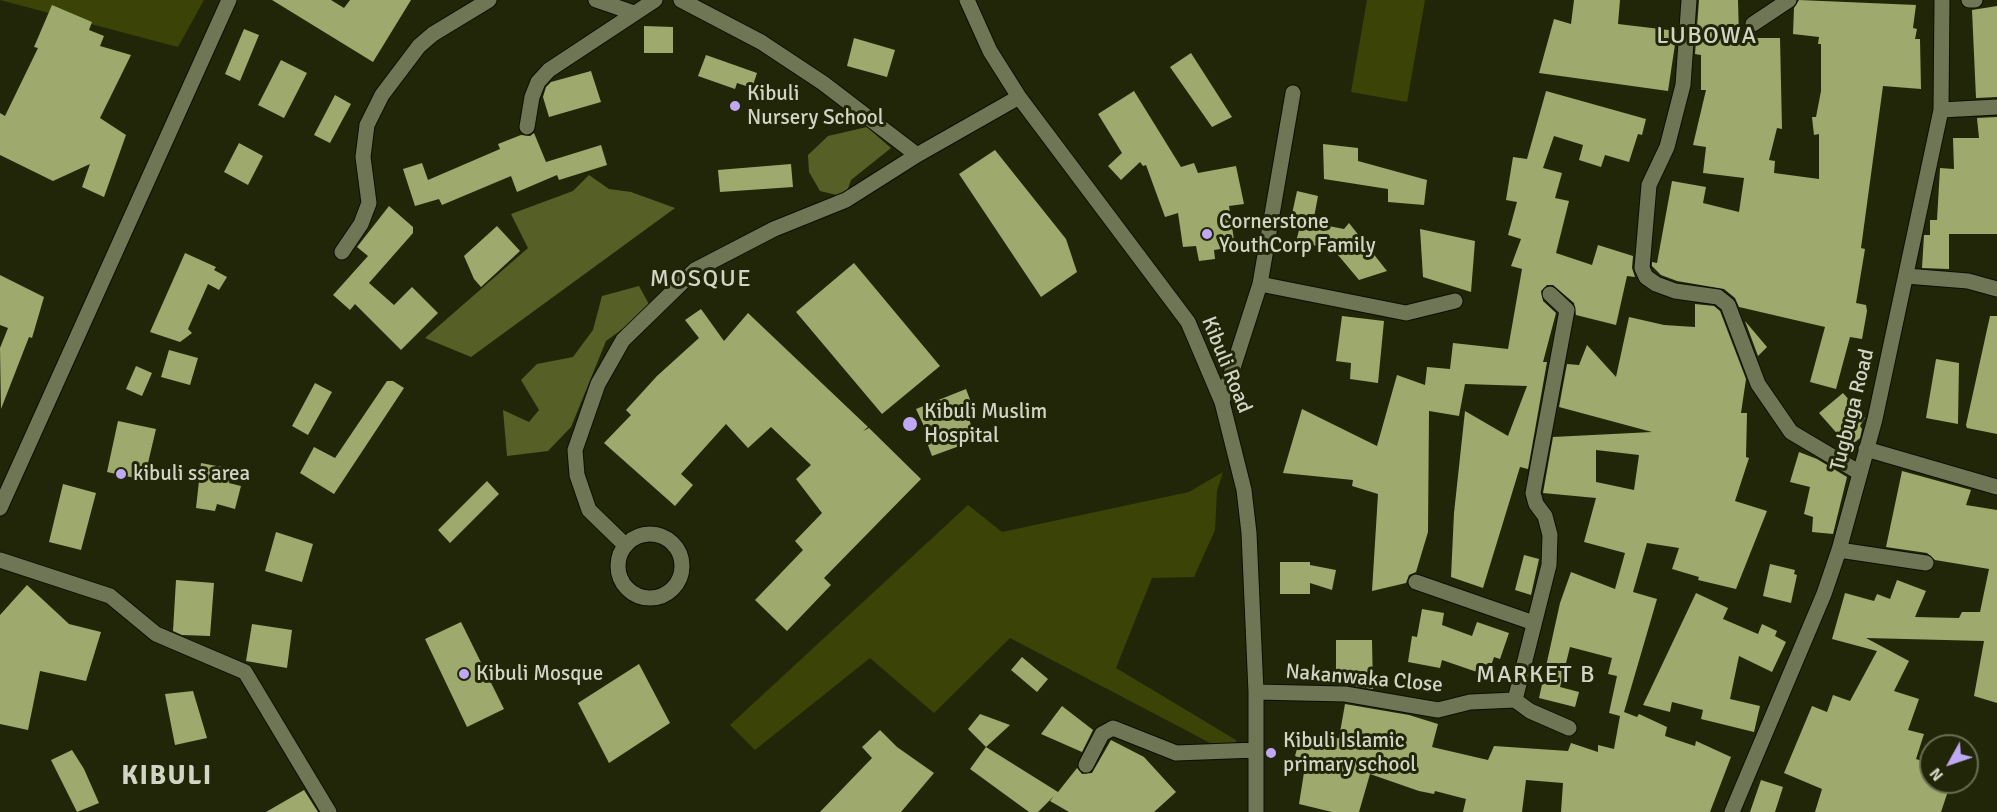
<!DOCTYPE html>
<style>
body{margin:0}
#map{position:relative;width:1997px;height:812px;overflow:hidden;background:#212608;font-family:Signika,sans-serif}
canvas{display:block}
.north{position:absolute;left:1919px;top:734px;width:60px;height:60px;box-sizing:border-box;background:#212608;border:2px solid #676c53;border-radius:50%;rotate:230deg;font-size:16px;font-weight:700;line-height:24px;text-align:center;color:#d1d5c3}
.north::after{content:'';display:block;margin:auto;width:21px;height:27px;background:#bfa9f4;clip-path:polygon(50% 0,100% 100%,50% 72%,0 100%)}
</style>
<div id="map">
<canvas width="1997" height="812"></canvas>
<div class="north">N</div>
</div>
<script>
const g = document.querySelector('canvas').getContext('2d');
g.lineJoin = 'round';
function fill(path, color) { g.fillStyle = color; g.fill(path, 'evenodd'); }
const shape = rows => new Path2D(rows.map(r => 'M' + r).join(''));
function trace(path, color, width, dash) { g.strokeStyle = color; g.lineWidth = width; g.lineCap = dash ? 'butt' : 'round'; g.setLineDash(dash || []); g.stroke(path); }
function label(font, color, halo, rows, align = 'center') {
  g.font = font + ' Signika,sans-serif'; g.lineWidth = 6; g.setLineDash([]); g.textBaseline = 'middle'; g.strokeStyle = halo; g.fillStyle = color; for (const [text, x, y, turn = 0] of rows) {
    g.save(); g.translate(x, y); g.rotate((+turn || 0) * Math.PI / 180); g.textAlign = isNaN(turn) ? turn : align; if (halo) g.strokeText(text, 0, 0); g.fillText(text, 0, 0); g.restore();
  }
}
fill(shape([
 [0,0,204,0,178,47],
 [1367,0,1425,0,1407,102,1351,92],
 [1223,472,1217,491,1215,530,1194,577,1152,578,1116,668,1236,740,1237,757,1010,638,934,713,870,658,755,750,730,725,968,505,1002,532,1189,492]
]), '#3b4406');
fill(shape([
 [867,127,891,148,851,180,845,197,820,191,809,172,808,155,828,136],
 [589,175,609,189,631,192,675,208,471,357,425,338,528,248,511,214,573,191],
 [639,286,651,308,606,341,571,427,548,451,507,456,503,410,529,422,539,410,521,380,537,364,573,357,593,330,602,296]
]), '#566026');
fill(shape([
 [272,0,331,0,344,8,350,0,411,0,373,62],
 [1574,0,1620,0,1618,24,1677,31,1668,91,1539,73,1554,19,1571,24],
 [1699,0,1738,0,1739,38,1780,38,1782,129,1777,128,1769,160,1775,161,1774,173,1819,179,1819,134,1814,135,1812,117,1816,117,1821,91,1821,44,1818,44,1819,37,1793,34,1794,8,1799,0,1916,5,1913,28,1917,29,1915,39,1920,39,1921,89,1883,86,1861,248,1865,249,1856,303,1866,305,1867,311,1862,339,1850,337,1836,389,1810,382,1825,327,1739,307,1735,298,1724,289,1677,281,1661,275,1652,266,1652,262,1657,263,1672,181,1706,187,1703,203,1739,212,1744,178,1703,173,1706,147,1693,145,1706,90,1701,90,1701,55,1695,54],
 [52,5,92,22,89,30,104,36,100,46,131,55,100,118,126,135,104,197,82,187,90,164,53,181,0,155,0,113,5,116,38,48,34,47],
 [1997,6,1997,97,1976,98,1972,10],
 [644,26,673,27,673,53,644,53],
 [244,29,259,35,240,81,225,74],
 [854,38,895,50,887,77,847,66],
 [1191,53,1232,117,1212,127,1170,67],
 [706,55,757,73,752,88,737,83,735,89,698,76],
 [281,60,307,73,284,118,258,105],
 [591,71,601,102,549,117,543,97,546,87,551,82],
 [1134,91,1181,167,1194,163,1198,173,1236,166,1244,204,1229,206,1235,247,1214,250,1215,259,1199,261,1196,246,1183,247,1178,213,1165,217,1146,165,1143,166,1140,162,1121,180,1108,166,1122,153,1098,114],
 [1546,91,1646,119,1642,135,1638,134,1629,162,1605,155,1601,167,1579,160,1583,145,1554,136,1543,168,1562,173,1555,198,1569,201,1556,253,1592,265,1598,245,1633,256,1632,268,1635,277,1627,276,1616,325,1576,315,1574,303,1553,285,1547,285,1541,291,1543,301,1556,313,1543,362,1547,362,1528,469,1520,467,1483,588,1451,577,1454,513,1465,411,1508,436,1527,386,1465,384,1459,416,1429,411,1428,532,1416,572,1409,575,1406,583,1372,591,1378,494,1352,486,1353,480,1283,473,1302,409,1377,446,1397,375,1425,385,1427,367,1450,369,1453,343,1508,349,1522,269,1511,266,1521,239,1508,235,1517,202,1506,200,1513,157,1527,159],
 [335,95,351,104,330,143,314,135],
 [1997,117,1997,234,1949,234,1949,269,1922,268,1924,235,1930,235,1930,220,1937,220,1940,168,1954,169,1953,138,1979,138,1977,118],
 [534,133,546,162,601,145,607,165,559,180,557,175,517,192,511,176,442,205,439,199,415,206,403,169,422,163,428,180,500,149,498,144,521,135,530,136],
 [239,143,263,156,248,185,224,172],
 [1323,144,1358,148,1358,161,1427,180,1424,205,1388,202,1388,189,1324,179],
 [995,150,1066,239,1077,272,1041,297,959,174],
 [791,164,793,187,720,192,718,170],
 [1297,191,1318,196,1313,223,1344,229,1349,223,1387,271,1359,280,1333,249,1296,242,1299,230,1289,228],
 [389,206,413,227,413,233,369,283,394,305,412,287,438,313,401,350,355,304,350,310,333,295,368,256,357,247],
 [497,226,520,251,481,287,474,279,464,256],
 [1420,229,1475,241,1471,292,1423,277],
 [185,253,216,267,214,270,227,277,219,290,208,284,188,329,192,333,180,342,150,332],
 [854,263,940,366,882,414,796,312],
 [0,275,44,297,32,338,29,337,1,409,0,348,8,328,0,325],
 [1695,304,1714,306,1720,311,1746,379,1741,413,1747,413,1746,457,1749,458,1735,501,1767,511,1736,589,1698,580,1699,577,1672,569,1679,548,1647,543,1633,592,1657,599,1624,712,1637,717,1639,714,1667,727,1665,736,1695,746,1696,741,1731,757,1710,812,1561,812,1563,783,1526,780,1522,812,1463,812,1466,799,1435,791,1434,794,1419,791,1370,774,1359,812,1332,812,1299,804,1306,760,1295,756,1300,738,1316,742,1317,738,1334,742,1335,738,1339,738,1345,704,1409,715,1438,724,1432,747,1488,760,1494,746,1568,751,1571,743,1598,752,1598,745,1614,749,1620,716,1609,713,1617,676,1608,674,1612,658,1570,647,1560,687,1579,692,1575,707,1539,698,1560,603,1571,572,1615,589,1625,553,1584,542,1596,498,1543,493,1553,437,1652,432,1559,407,1567,364,1579,365,1587,345,1616,377,1629,317,1664,325,1695,327],
 [1596,450,1639,455,1634,490,1596,482],
 [701,309,724,341,748,313,868,427,863,431,869,428,921,479,824,578,831,585,787,631,755,600,803,550,795,541,822,513,796,479,811,465,771,427,748,448,726,424,681,474,693,485,675,506,604,443,631,415,626,410,657,376,699,338,685,320],
 [1342,316,1384,321,1378,383,1350,379,1351,363,1336,361],
 [1990,316,1997,316,1997,434,1967,428,1966,425],
 [1745,321,1767,347,1758,356],
 [169,350,198,358,190,385,161,377],
 [1936,359,1959,363,1958,424,1926,418],
 [136,366,152,373,142,396,126,389],
 [387,381,393,381,404,388,334,494,300,473,314,447,335,458],
 [315,383,332,392,308,435,292,426],
 [966,389,975,413,968,416,976,440,932,456,926,440,930,439,916,409],
 [1843,393,1865,418,1860,426,1862,429,1860,438,1849,447,1819,413],
 [118,421,156,429,144,480,107,472],
 [1799,452,1817,459,1847,477,1833,534,1812,532,1813,517,1804,514,1810,487,1790,482],
 [201,463,232,469,229,483,241,486,235,509,217,504,215,511,196,508],
 [1902,471,1971,490,1966,505,1997,510,1997,703,1974,696,1984,641,1866,638,1909,661,1894,691,1919,699,1908,730,1924,734,1916,759,1931,764,1931,782,1951,782,1941,812,1815,812,1822,789,1784,773,1812,706,1827,712,1833,695,1850,701,1877,651,1832,639,1845,593,1874,601,1877,594,1890,599,1897,580,1926,591,1915,617,1959,618,1962,612,1980,612,1989,569,1935,560,1927,553,1886,547],
 [487,481,499,494,450,543,438,530],
 [63,484,96,493,81,550,49,542],
 [276,532,313,544,302,582,265,571],
 [1524,555,1539,559,1531,595,1515,590],
 [1280,562,1310,562,1310,565,1336,570,1332,590,1310,583,1310,594,1280,594],
 [1770,564,1795,570,1794,574,1797,575,1791,603,1763,596],
 [176,580,214,583,210,636,182,635,173,631],
 [27,585,69,624,101,632,86,681,40,671,28,730,0,724,0,615],
 [1696,593,1728,608,1723,619,1758,634,1762,624,1777,631,1775,636,1786,642,1772,672,1739,656,1730,699,1760,706,1754,732,1701,719,1703,710,1672,702,1670,712,1643,705],
 [1422,609,1444,613,1442,625,1472,636,1477,622,1509,633,1500,659,1494,657,1491,666,1481,663,1477,672,1442,660,1440,668,1408,662,1412,636,1417,637],
 [461,622,504,709,467,727,425,639],
 [252,624,292,630,287,668,246,661],
 [1336,640,1372,640,1373,689,1349,685,1350,678,1336,678],
 [1022,657,1048,679,1037,692,1011,670],
 [639,664,670,723,609,763,578,703],
 [193,691,207,738,175,745,165,694],
 [1062,706,1093,730,1082,752,1041,734],
 [980,714,1010,725,986,747,968,729],
 [880,730,897,747,934,773,901,812,820,812,872,758,862,747],
 [1111,740,1144,757,1176,792,1154,812,1069,812,1050,801,1054,796,1038,812,1029,812,970,769,986,747,1058,792,1077,768,1082,774,1092,773],
 [72,750,84,769,99,803,77,812,51,760],
 [1761,780,1783,787,1775,812,1750,812],
 [304,790,318,812,266,812]
]), '#9ea96e');
const minor = shape([
 [596,0,634,13],
 [681,0,761,42,823,83,917,155],
 [967,0,990,51,1019,97,1188,322,1222,402,1244,490,1249,533,1256,692,1256,812],
 [1689,0,1683,85,1667,147,1649,185,1642,268,1646,277,1656,284,1675,291,1718,297,1728,305,1758,384,1791,432,1860,473],
 [1969,0,1975,0],
 [1753,24,1789,0],
 [1941,110,1997,107],
 [527,127,532,97,538,82,549,70,655,0],
 [342,252,361,224,369,203,363,157,367,125,382,95,419,46,433,34,489,0],
 [1906,276,1968,281,1997,289],
 [1260,284,1406,313,1455,301],
 [1222,402,1260,284,1293,93],
 [1866,449,1997,487],
 [0,508,229,0],
 '618 566a32 32 0 1 1 64 0a32 32 0 1 1-64 0Z',
 [624,544,589,510,577,475,575,450,598,384,623,340,695,270,774,229,846,200,917,155,1019,97],
 [1839,550,1926,563],
 [0,560,110,596,156,634,245,672,329,812],
 [1416,582,1534,623],
 [1256,692,1345,694,1438,710,1470,702,1515,700,1530,711,1569,728],
 [1515,700,1549,565,1550,535,1545,516,1536,504,1533,493,1567,310,1550,294],
 [1086,765,1102,734,1113,728,1176,753,1256,750],
 [1732,812,1824,594,1839,550,1875,419,1941,110,1942,0]
]);
trace(minor, '#0b0f00', 17);
trace(minor, '#6f7656', 15);
for (const [x, y, r, color] of [
 [735,106,6,"#bfa9f4"],
 [1207,234,6,"#bfa9f4"],
 [910,424,8,"#bfa9f4"],
 [121,474,6,"#bfa9f4"],
 [464,674,6,"#bfa9f4"],
 [1271,753,6,"#bfa9f4"]
]) { const dot = new Path2D(); dot.arc(x, y, r, 0, 2 * Math.PI); g.fillStyle = color; g.fill(dot); trace(dot, '#212608', 2); }
label('21px', '#d1d5c3', '#212608', [
 ["Kibuli",747,94],
 ["Nursery School",747,118],
 ["Cornerstone",1219,222],
 ["YouthCorp Family",1219,246],
 ["Kibuli Muslim",924,412],
 ["Hospital",924,436],
 ["kibuli ss area",133,474],
 ["Kibuli Mosque",476,674],
 ["Kibuli Islamic",1283,741],
 ["primary school",1283,765]
], 'left');
label('21px', '#d1d5c3', '#212608', [
 ["Kibuli Road",1226,365,68],
 ["Tugbuga Road",1853,410,-76],
 ["Nakanwaka Close",1364,679,5]
]);
g.letterSpacing = '1.5px';
label('24px', '#d1d5c3', '#212608', [
 ["LUBOWA",1707,37],
 ["MOSQUE",701,280],
 ["MARKET B",1536,676]
]);
g.letterSpacing = '0px';
g.letterSpacing = '1.5px';
label('bold 27px', '#d1d5c3', '#212608', [
 ["KIBULI",167,777]
]);
g.letterSpacing = '0px';
</script>
